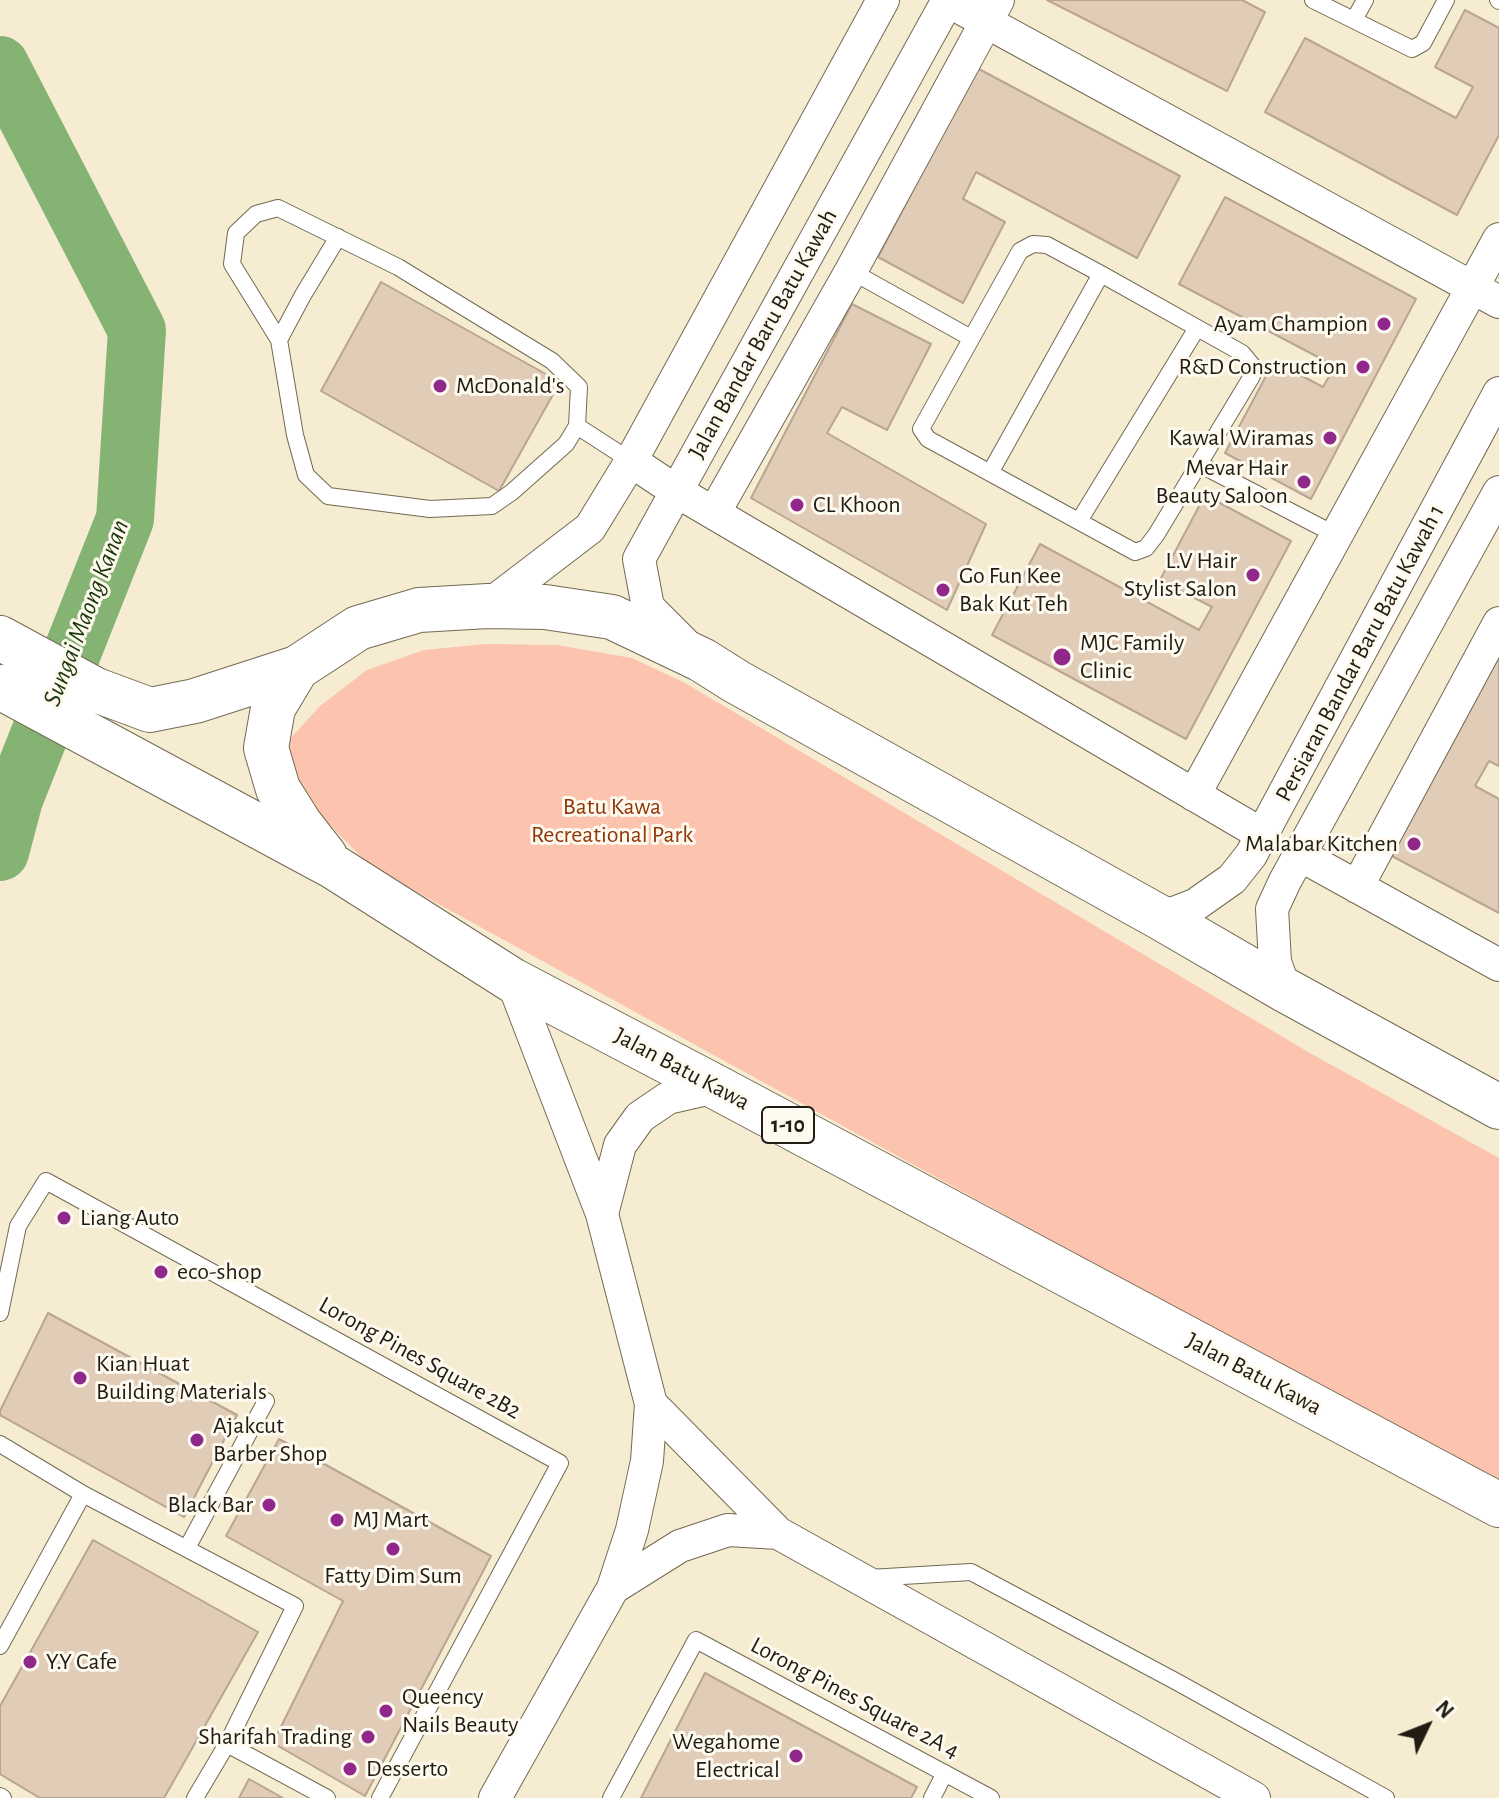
<!DOCTYPE html>
<style>
body{margin:0}
#map{position:relative;width:1499px;height:1798px;overflow:hidden;background:#f6ecd2;font-family:"Alegreya Sans",sans-serif}
canvas{display:block}
.north{position:absolute;left:1387px;top:1686px;width:80px;height:80px;-webkit-text-stroke:6px #fefaef;paint-order:stroke;rotate:47deg;font-size:22px;font-weight:700;line-height:32px;text-align:center;color:#201c13}
.north::after{content:'';display:block;margin:auto;width:28px;height:36px;background:#201c13;clip-path:polygon(50% 0,100% 100%,50% 72%,0 100%)}
</style>
<div id="map">
<canvas width="1499" height="1798"></canvas>
<div class="north">N</div>
</div>
<script>
const g = document.querySelector('canvas').getContext('2d');
g.lineJoin = 'round';
function fill(path, color) { g.fillStyle = color; g.fill(path, 'evenodd'); }
const shape = rows => new Path2D(rows.map(r => 'M' + r).join(''));
function trace(path, color, width, dash) { g.strokeStyle = color; g.lineWidth = width; g.lineCap = dash ? 'butt' : 'round'; g.setLineDash(dash || []); g.stroke(path); }
function label(font, color, halo, rows, align = 'center') {
  g.font = font + ' "Alegreya Sans",sans-serif'; g.lineWidth = 6; g.setLineDash([]); g.textBaseline = 'middle'; g.strokeStyle = halo; g.fillStyle = color; for (const [text, x, y, turn = 0] of rows) {
    g.save(); g.translate(x, y); g.rotate((+turn || 0) * Math.PI / 180); g.textAlign = isNaN(turn) ? turn : align; if (halo) g.strokeText(text, 0, 0); g.fillText(text, 0, 0); g.restore();
  }
}
fill(shape([
 [486,644,557,645,632,658,685,683,1310,1053,1499,1158,1499,1486,371,867,292,786,289,740,320,706,367,670,424,650]
]), '#fcc4af');
trace(shape([
 [0,65,137,330,125,519,14,799,0,852]
]), '#85b373', 58);
const building = shape([
 [1047,0,1242,0,1265,12,1227,91,1047,0],
 [1465,10,1499,28,1499,135,1457,215,1265,112,1305,38,1456,118,1473,87,1435,67,1465,10],
 [977,68,1180,176,1137,258,976,172,963,199,1005,222,963,303,878,257,977,68],
 [1225,197,1416,299,1311,499,1225,453,1274,361,1323,387,1335,366,1179,284,1225,197],
 [381,282,560,382,499,491,321,391,381,282],
 [852,304,931,344,887,430,842,407,827,433,986,524,947,610,751,498,852,304],
 [1205,495,1291,541,1186,739,992,635,1040,544,1199,630,1212,607,1160,580,1205,495],
 [1499,653,1499,766,1489,761,1475,786,1499,799,1499,913,1388,854,1499,653],
 [48,1313,237,1415,184,1517,0,1415,0,1411,48,1313],
 [279,1439,491,1556,365,1796,273,1743,343,1601,226,1536,279,1439],
 [93,1540,258,1632,164,1798,40,1798,0,1774,0,1706,93,1540],
 [705,1673,917,1787,911,1798,641,1798,705,1673],
 [249,1779,283,1798,239,1798,249,1779]
]);
fill(building, '#e1ccb8');
trace(building, '#b9a591', 2);
const lane = shape([
 [1313,0,1412,49,1423,43,1446,0],
 [1498,0,1499,1],
 [1354,20,1365,0],
 [278,208,398,267,552,361,579,387,577,426,566,444,512,492,492,506,430,509,328,496,306,475,295,435,279,340,232,264,236,233,256,214,278,208],
 [1033,244,1047,245,1101,274,1242,353,1252,365,1252,376,1156,535,1146,548,1135,552,928,439,921,429,1020,251,1033,244],
 [851,271,971,338],
 [279,340,303,295,338,237],
 [577,426,631,461],
 [1199,464,1336,535],
 [990,473,1101,274],
 [1079,521,1197,328],
 [0,1313,18,1226,46,1181,560,1463,380,1798],
 [0,1444,83,1494],
 [187,1548,266,1401],
 [869,1578,971,1572,1177,1682,1386,1798],
 [0,1646,83,1494,295,1606,227,1744,195,1798],
 [227,1744,327,1798],
 [0,1796,3,1798],
 [611,1798,696,1640,991,1798],
 [932,1798,945,1773]
]);
const street = shape([
 [948,1,1499,302],
 [631,461,676,491,1263,835],
 [714,513,851,271,998,0],
 [488,606,590,528,631,461,883,0],
 [683,642,648,607,639,559,948,0],
 [1194,795,1499,239],
 [1300,855,1499,965],
 [1357,887,1499,623],
 [1161,918,1195,905,1232,879,1251,855,1499,393],
 [512,980,602,1214,651,1404,778,1533,1254,1798],
 [1285,990,1275,962,1272,909,1285,881,1499,492],
 [602,1214,620,1145,640,1117,668,1098,716,1087],
 [613,1588,680,1546,728,1530,778,1533],
 [495,1798,613,1588,632,1530,647,1461,651,1404]
]);
const highway = shape([
 [0,638,96,690,150,710,195,701,297,668,358,628,419,610,488,606,545,607,612,617,702,660,737,682,1161,918,1285,990,1499,1107],
 [297,668,273,708,266,748,278,789,300,824,325,856],
 [0,687,334,867,512,980,716,1087,1499,1505]
]);
trace(lane, '#736a53', 18);
trace(street, '#736a53', 34);
trace(highway, '#736a53', 46);
trace(lane, '#fff', 16);
trace(street, '#fff', 32);
trace(highway, '#fff', 44);
for (const [x, y, r, color] of [
 [1384,324,8,"#90278b"],
 [1363,367,8,"#90278b"],
 [440,386,8,"#90278b"],
 [1330,438,8,"#90278b"],
 [1304,482,8,"#90278b"],
 [797,505,8,"#90278b"],
 [1253,575,8,"#90278b"],
 [943,590,8,"#90278b"],
 [1062,657,10,"#90278b"],
 [1414,844,8,"#90278b"],
 [64,1218,8,"#90278b"],
 [161,1272,8,"#90278b"],
 [80,1378,8,"#90278b"],
 [197,1440,8,"#90278b"],
 [269,1505,8,"#90278b"],
 [337,1520,8,"#90278b"],
 [393,1549,8,"#90278b"],
 [30,1662,8,"#90278b"],
 [386,1711,8,"#90278b"],
 [368,1737,8,"#90278b"],
 [796,1756,8,"#90278b"],
 [350,1769,8,"#90278b"]
]) { const dot = new Path2D(); dot.arc(x, y, r, 0, 2 * Math.PI); g.fillStyle = color; g.fill(dot); trace(dot, '#fefaef', 3); }
for (const [x, y, w] of [
 [788,1125,52]
]) { const box = new Path2D(); box.roundRect(x - w / 2, y - 18, w, 36, 6); g.fillStyle = '#fefaef'; g.fill(box); trace(box, '#201c13', 2); }
label('bold 22px', '#201c13', null, [
 ["1-10",788,1125]
]);
label('24px', '#201c13', '#fefaef', [
 ["Ayam Champion",1368,324,"right"],
 ["R&D Construction",1347,367,"right"],
 ["McDonald's",456,386],
 ["Kawal Wiramas",1314,438,"right"],
 ["Mevar Hair",1288,468,"right"],
 ["Beauty Saloon",1288,496,"right"],
 ["CL Khoon",813,505],
 ["L.V Hair",1237,561,"right"],
 ["Stylist Salon",1237,589,"right"],
 ["Go Fun Kee",959,576],
 ["Bak Kut Teh",959,604],
 ["MJC Family",1080,643],
 ["Clinic",1080,671],
 ["Malabar Kitchen",1398,844,"right"],
 ["Liang Auto",80,1218],
 ["eco-shop",177,1272],
 ["Kian Huat",96,1364],
 ["Building Materials",96,1392],
 ["Ajakcut",213,1426],
 ["Barber Shop",213,1454],
 ["Black Bar",253,1505,"right"],
 ["MJ Mart",353,1520],
 ["Fatty Dim Sum",393,1576,"center"],
 ["Y.Y Cafe",46,1662],
 ["Queency",402,1697],
 ["Nails Beauty",402,1725],
 ["Sharifah Trading",352,1737,"right"],
 ["Wegahome",780,1742,"right"],
 ["Electrical",780,1770,"right"],
 ["Desserto",366,1769]
], 'left');
label('24px', '#201c13', '#fefaef', [
 ["Jalan Bandar Baru Batu Kawah",763,334,-61],
 ["Persiaran Bandar Baru Batu Kawah 1",1360,653,-62],
 ["Jalan Batu Kawa",682,1069,28],
 ["Lorong Pines Square 2B2",420,1358,29],
 ["Jalan Batu Kawa",1254,1374,28],
 ["Lorong Pines Square 2A 4",855,1698,28]
]);
label('24px', '#903608', '#fefaef', [
 ["Batu Kawa",612,807],
 ["Recreational Park",612,835]
]);
label('italic 26px', '#19370a', '#fefaef', [
 ["Sungai Maong Kanan",86,613,-69]
]);
</script>
